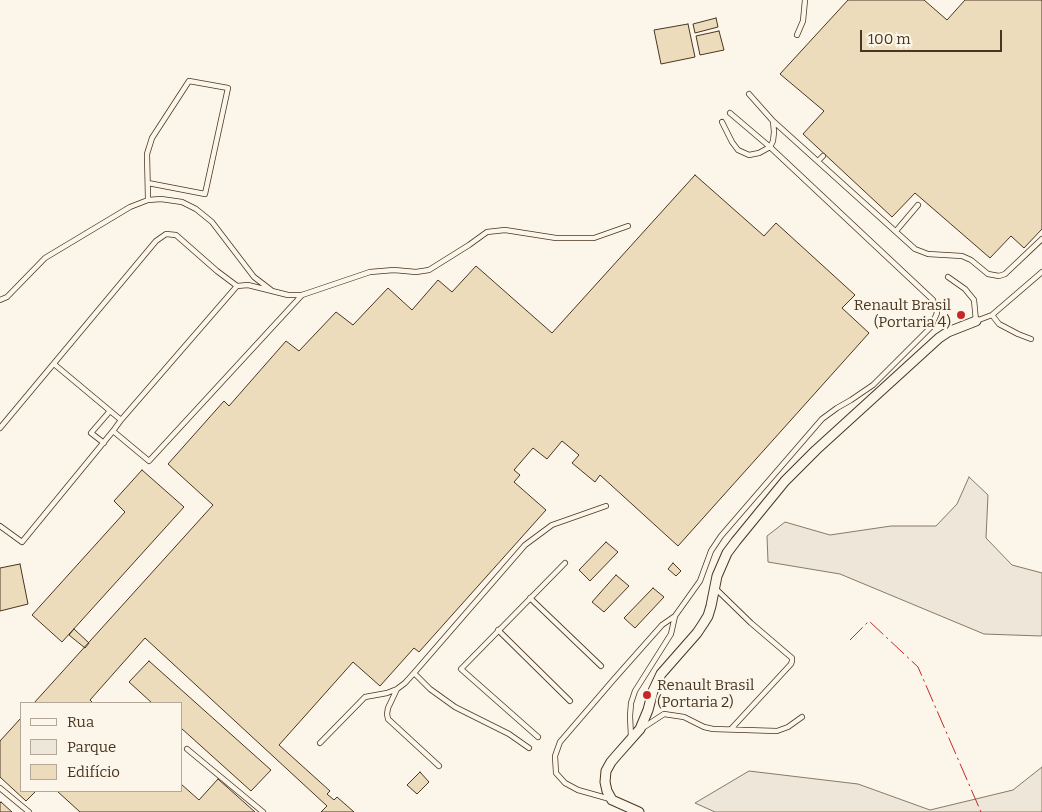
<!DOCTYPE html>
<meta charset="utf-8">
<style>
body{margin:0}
#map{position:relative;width:1042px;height:812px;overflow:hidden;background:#fbf6e9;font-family:Bitter,serif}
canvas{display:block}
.legend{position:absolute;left:20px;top:702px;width:162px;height:90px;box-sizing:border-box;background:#fbf6e9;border:1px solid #b4a999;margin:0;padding:6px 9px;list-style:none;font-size:15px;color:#4a3520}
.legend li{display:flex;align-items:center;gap:10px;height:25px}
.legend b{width:25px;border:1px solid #b4a999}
.scale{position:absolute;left:860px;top:30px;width:142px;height:22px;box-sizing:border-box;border:2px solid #4a3520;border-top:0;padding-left:6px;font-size:15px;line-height:18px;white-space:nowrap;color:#4a3520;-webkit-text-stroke:4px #fbf6e9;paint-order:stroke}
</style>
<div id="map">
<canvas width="1042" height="812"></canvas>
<ul class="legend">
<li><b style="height:6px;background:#fbf6e9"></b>Rua</li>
<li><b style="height:14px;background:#ede6d9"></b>Parque</li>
<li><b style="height:14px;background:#ecdcbc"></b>Edifício</li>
</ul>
<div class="scale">100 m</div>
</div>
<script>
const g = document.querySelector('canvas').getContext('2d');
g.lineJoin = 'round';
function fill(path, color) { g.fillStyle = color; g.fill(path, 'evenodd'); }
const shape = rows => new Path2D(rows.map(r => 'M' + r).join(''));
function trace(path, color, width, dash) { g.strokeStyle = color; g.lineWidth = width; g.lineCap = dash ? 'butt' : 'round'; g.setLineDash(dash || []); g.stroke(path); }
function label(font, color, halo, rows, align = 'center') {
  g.font = font + ' Bitter,serif'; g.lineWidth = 4; g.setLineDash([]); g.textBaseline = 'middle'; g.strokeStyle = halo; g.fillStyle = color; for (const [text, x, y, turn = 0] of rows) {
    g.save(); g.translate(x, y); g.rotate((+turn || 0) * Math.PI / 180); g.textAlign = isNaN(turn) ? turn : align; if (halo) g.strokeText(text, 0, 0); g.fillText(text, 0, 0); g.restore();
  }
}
const green = shape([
 [969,477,988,495,986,538,1012,565,1042,573,1042,635,1041,636,984,634,840,574,768,562,767,536,785,522,830,535,891,526,936,526,957,504,969,477],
 [1042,767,1042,812,715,812,695,803,749,771,858,784,930,810,1013,790,1042,767]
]);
fill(green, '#ede6d9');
trace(green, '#887966', 1);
const building = shape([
 [848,0,924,0,947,20,965,0,1042,0,1042,229,1024,248,1011,236,990,258,915,193,892,217,803,134,824,111,780,74,848,0],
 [716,18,718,27,695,33,693,24,716,18],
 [688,24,695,57,661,64,654,30,688,24],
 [719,31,724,50,700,55,696,36,719,31],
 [695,175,764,236,776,223,855,295,842,308,869,333,678,546,600,475,595,482,572,463,579,455,562,441,547,459,533,448,514,470,520,475,514,482,546,510,419,652,414,648,380,686,353,662,279,745,330,791,327,794,334,800,337,797,354,812,321,812,327,806,145,638,90,700,93,703,34,703,213,505,168,464,224,401,229,406,286,341,299,351,336,312,353,325,388,288,412,310,438,280,452,292,476,266,552,333,695,175],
 [142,470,184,507,62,642,32,615,125,512,114,501,142,470],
 [606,542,618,552,590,581,579,570,606,542],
 [673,563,681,571,676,576,668,569,673,563],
 [20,564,28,604,0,611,0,568,20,564],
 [616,575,629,586,604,612,592,602,616,575],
 [653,588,664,597,635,628,624,618,653,588],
 [74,629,89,643,85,648,69,635,74,629],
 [149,661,271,770,251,791,181,728,181,703,152,703,129,682,149,661],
 [21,718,21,791,36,791,26,801,0,777,0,741,21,718],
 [420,772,429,782,417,794,407,785,420,772],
 [218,779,255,812,80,812,57,791,181,791,181,784,199,800,218,779],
 [1,802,12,812,0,812,0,803,1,802]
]);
fill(building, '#ecdcbc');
trace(building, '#4a3520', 1);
const lane = shape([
 [797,35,803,21,805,0],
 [773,121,915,249,928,254,962,256,971,260,988,274,999,276,1005,274,1042,239],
 [722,122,732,142,738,150,749,155,759,153,770,147,773,141,774,132,773,121,749,94],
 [818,161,823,156],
 [148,200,147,154,152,138,189,81,228,88,205,194,148,183],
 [896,231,918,205],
 [948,277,965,289,974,300,976,321,992,315,1042,272],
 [237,286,121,420,113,431,149,461,302,295],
 [0,300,7,297,45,258,130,207,148,200,161,199,182,202,196,209,212,222,254,277,271,290],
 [992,315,999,324,1018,334,1031,339],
 [54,364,121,420],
 [0,428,156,241,166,234,176,235,217,271,237,286,248,285,288,295,302,295,370,272,394,270,416,272,429,270,469,245,487,232,505,230,556,238,594,238,628,226],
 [104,443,91,433,110,411],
 [0,526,22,542,113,431],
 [715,588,751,623,792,658,792,661,791,664,731,729],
 [530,598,601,666],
 [675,616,700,581,711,551,721,536,822,419,837,408,851,400,873,385,931,327,937,313,933,300,770,147,730,113],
 [498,630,570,701],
 [414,673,525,545,552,525,606,506],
 [397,689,388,708,387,714,388,719,439,766],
 [641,729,664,714,684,717,704,727,713,729,777,731,788,727,802,717],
 [538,737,461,669,565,563],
 [320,743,365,697,387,693,397,689,405,683,414,673,430,689,455,707,509,734,529,748],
 [187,749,263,812],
 [0,788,29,812],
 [610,799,578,790,565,783,556,773,555,756,560,742,615,678,662,625,675,616,671,634,635,691,631,703,630,716,631,737]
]);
const street = shape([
 [639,812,612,800,607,791,605,782,606,771,611,762,617,755,640,729,648,710,653,691,661,674,697,633,703,624,708,616,711,606,717,576,727,553,736,541,785,481,816,450,939,338,948,332,976,321]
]);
trace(lane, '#4a3520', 6);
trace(street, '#4a3520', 11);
trace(lane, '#fbf6e9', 4.5);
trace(street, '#fbf6e9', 9);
trace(shape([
 [850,640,869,621,918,667,981,812]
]), '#c62828', 1, [18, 4, 2.5, 4]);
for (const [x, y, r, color] of [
 [961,315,5,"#c62828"],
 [647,695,5,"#c62828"]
]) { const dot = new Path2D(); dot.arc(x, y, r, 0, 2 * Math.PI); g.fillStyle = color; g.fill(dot); trace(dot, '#fbf6e9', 2); }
label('15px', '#4a3520', '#fbf6e9', [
 ["Renault Brasil",951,306],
 ["(Portaria 4)",951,323],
 ["Renault Brasil",657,686,"left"],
 ["(Portaria 2)",657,703,"left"]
], 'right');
</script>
